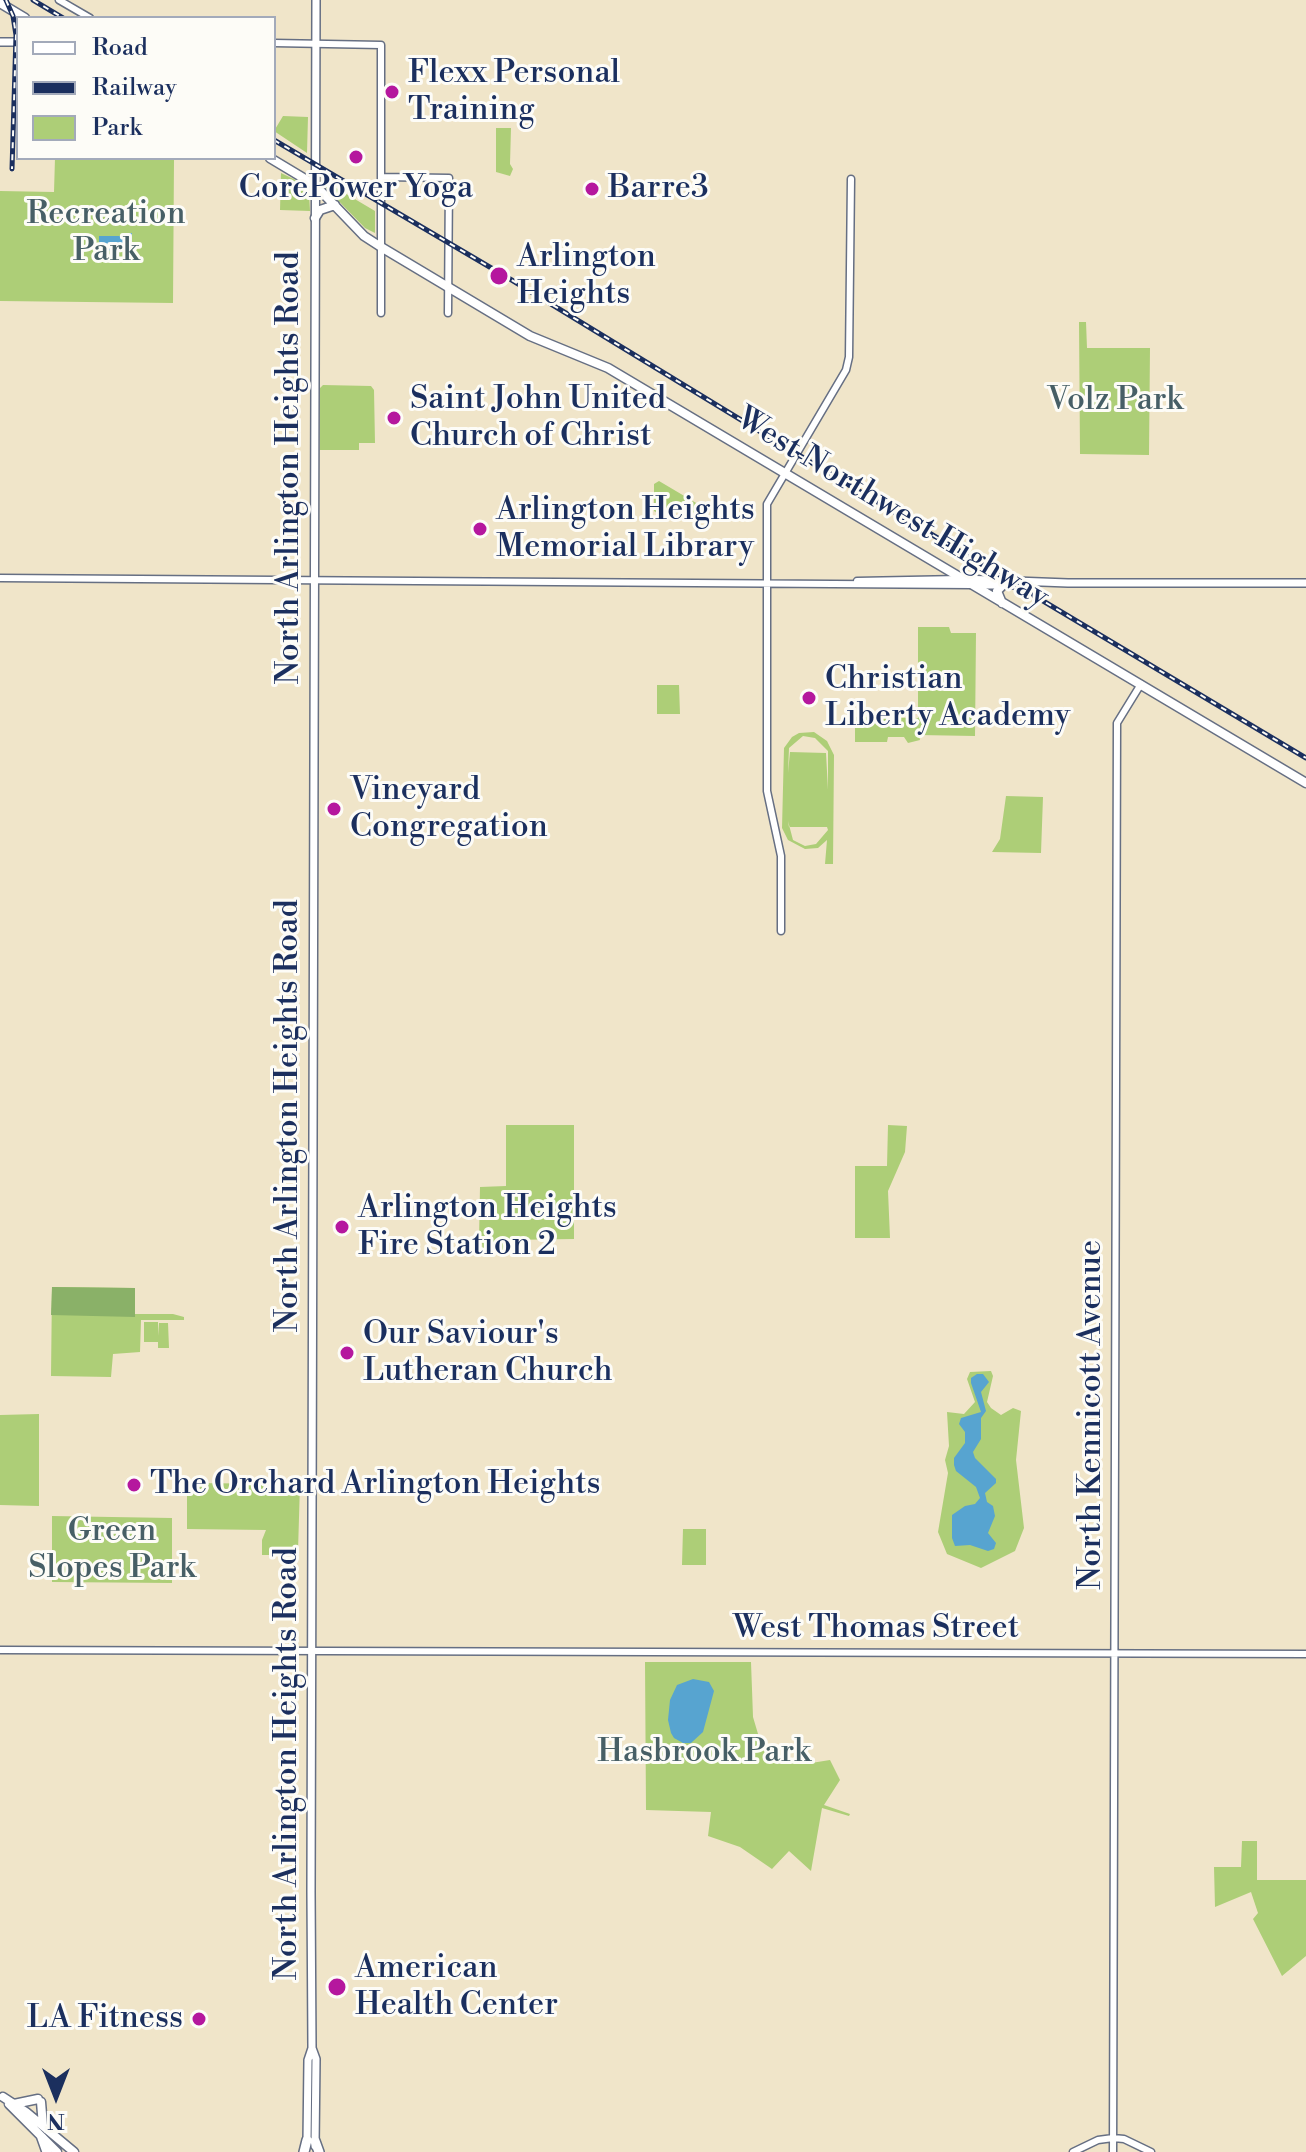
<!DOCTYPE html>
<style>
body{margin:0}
#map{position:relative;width:1306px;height:2152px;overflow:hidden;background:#f0e5c9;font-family:"Libre Bodoni",serif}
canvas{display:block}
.legend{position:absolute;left:16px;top:16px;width:260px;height:144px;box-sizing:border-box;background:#fdfcf7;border:2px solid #a3aaba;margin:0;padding:10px 14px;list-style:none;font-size:24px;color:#1b2f5e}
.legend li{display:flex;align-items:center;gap:16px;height:40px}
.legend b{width:40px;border:2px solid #a3aaba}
.north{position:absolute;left:16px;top:2056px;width:80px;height:80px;-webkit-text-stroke:6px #fdfcf7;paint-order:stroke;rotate:180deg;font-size:22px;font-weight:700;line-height:32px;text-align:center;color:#1b2f5e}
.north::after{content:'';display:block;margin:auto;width:28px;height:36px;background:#1b2f5e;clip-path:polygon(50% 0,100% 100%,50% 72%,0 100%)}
</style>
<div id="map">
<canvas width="1306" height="2152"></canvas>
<ul class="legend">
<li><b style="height:10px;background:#fff"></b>Road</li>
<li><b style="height:10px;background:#1b2f5e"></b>Railway</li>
<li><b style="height:22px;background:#adce77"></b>Park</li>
</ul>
<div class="north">N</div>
</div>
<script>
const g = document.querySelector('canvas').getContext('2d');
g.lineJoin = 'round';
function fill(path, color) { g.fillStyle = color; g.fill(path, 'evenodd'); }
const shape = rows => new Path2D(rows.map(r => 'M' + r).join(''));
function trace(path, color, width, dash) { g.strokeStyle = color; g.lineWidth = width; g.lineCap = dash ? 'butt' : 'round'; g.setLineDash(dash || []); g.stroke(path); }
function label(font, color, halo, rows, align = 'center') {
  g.font = font + ' "Libre Bodoni",serif'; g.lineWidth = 6; g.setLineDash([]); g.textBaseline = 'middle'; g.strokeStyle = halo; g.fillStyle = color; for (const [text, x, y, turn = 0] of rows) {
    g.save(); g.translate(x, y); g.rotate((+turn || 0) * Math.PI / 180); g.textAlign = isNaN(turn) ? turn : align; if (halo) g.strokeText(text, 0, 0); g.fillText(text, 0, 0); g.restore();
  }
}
fill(shape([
 [283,116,308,117,307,153,274,131],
 [496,128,511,128,510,164,513,169,510,176,496,172],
 [55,158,174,160,173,303,0,301,0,191,54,192],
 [281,173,304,184,309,193,310,211,280,210],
 [326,182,375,211,375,233,365,228,326,188],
 [1079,322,1086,322,1087,348,1150,348,1149,455,1080,454],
 [323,385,371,386,374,390,375,443,359,443,359,450,320,450,320,388],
 [659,481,708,510,709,512,657,513,654,511,654,484],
 [918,627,949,627,951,633,976,633,975,736,919,735,920,740,908,743,904,737,888,737,887,742,855,742,855,717,918,718],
 [657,685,679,685,680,714,657,714],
 [814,732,827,741,834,755,833,864,825,864,827,840,818,848,805,849,788,840,782,828,784,748,792,737,799,733],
 [803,736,815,738,828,751,828,790,826,753,790,752,788,773,789,748],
 [788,821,789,827,827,827,828,830,816,844,805,846,793,840],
 [1006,796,1043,797,1041,853,992,852,1000,839],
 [506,1125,574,1125,574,1239,508,1240,506,1253,483,1254,482,1242,479,1242,480,1187,506,1186],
 [888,1125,907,1126,905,1152,888,1191,890,1238,855,1238,855,1166,887,1166],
 [52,1287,135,1288,135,1314,173,1314,184,1317,184,1320,141,1320,140,1352,113,1354,111,1377,51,1376],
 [144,1322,158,1322,158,1336,159,1323,168,1323,169,1348,158,1348,158,1342,144,1342],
 [991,1371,993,1376,987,1402,991,1408,1001,1415,1013,1408,1021,1411,1016,1460,1024,1528,1015,1551,981,1568,947,1554,938,1532,948,1473,945,1460,949,1446,947,1412,964,1414,975,1402,967,1379,970,1372],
 [39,1414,39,1506,0,1505,0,1415],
 [187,1483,300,1484,298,1551,293,1555,262,1555,262,1540,266,1530,187,1529],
 [52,1516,172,1518,172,1583,52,1582],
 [683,1529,706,1529,706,1565,682,1565],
 [645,1662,751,1662,753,1717,761,1744,778,1760,805,1764,830,1760,840,1780,824,1805,850,1814,849,1816,822,1808,811,1871,789,1851,772,1869,740,1847,708,1836,711,1812,646,1810],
 [1242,1841,1257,1841,1257,1880,1306,1880,1306,1956,1282,1976,1253,1919,1258,1913,1251,1892,1215,1907,1214,1867,1241,1867]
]), '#adce77');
fill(shape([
 [52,1287,135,1288,135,1317,51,1315]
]), '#8ab168');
fill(shape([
 [129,233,132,233,132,252,99,250,99,236,129,236],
 [977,1374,983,1374,989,1382,981,1392,986,1411,981,1418,981,1439,973,1452,975,1458,996,1479,996,1483,985,1493,987,1502,993,1506,995,1516,988,1533,996,1543,994,1549,988,1551,970,1545,955,1546,952,1538,952,1515,965,1506,975,1504,980,1498,976,1487,956,1471,954,1465,954,1458,965,1443,965,1432,959,1424,961,1418,981,1412,971,1383,971,1378],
 [693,1679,709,1682,714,1691,703,1732,691,1743,683,1743,674,1738,671,1733,668,1720,670,1700,677,1685]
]), '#57a4d0');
const tertiary = shape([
 [59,0,90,18],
 [274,43,381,45,381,313],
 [382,177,449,178,448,313],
 [0,578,972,585],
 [857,581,960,579],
 [781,931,781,856,767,791,767,504,846,370,849,357,851,179],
 [0,1650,1306,1654],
 [1073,2152,1098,2140,1113,2138,1124,2139,1151,2152],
 [1113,2152,1117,723,1141,684]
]);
const secondary = shape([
 [0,42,18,42],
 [963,579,1068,583,1306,583],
 [974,585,1018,585],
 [307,2142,308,2060,312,2048],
 [315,2146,316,2059,312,2048,311,1891,316,0]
]);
const primary = shape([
 [0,3,25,18],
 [270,158,315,185,364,236,381,247,530,336,608,368,1306,783],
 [315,218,320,210,335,205],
 [1002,603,997,591,1003,585],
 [3,2097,26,2112,74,2152],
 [41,2102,43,2126],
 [9,2104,57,2152],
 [14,2104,38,2099]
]);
const trunk = shape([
 [42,2138,47,2152],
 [315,2141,319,2152],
 [304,2152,307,2140]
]);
trace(tertiary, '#666f83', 9);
trace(secondary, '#666f83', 10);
trace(primary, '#666f83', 11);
trace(trunk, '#666f83', 12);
trace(tertiary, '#fff', 6);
trace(secondary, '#fff', 7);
trace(primary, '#fff', 8);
trace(trunk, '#fff', 9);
const rail = shape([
 [6,0,13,16,16,35,12,169],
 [33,0,63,18],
 [274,140,510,279,792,451,1306,758]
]);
trace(rail, '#1b2f5e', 5);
trace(rail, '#fdfcf7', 2, [6]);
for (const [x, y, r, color] of [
 [392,92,8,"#b5179e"],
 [356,157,8,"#b5179e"],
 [592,189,8,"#b5179e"],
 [499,276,10,"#b5179e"],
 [394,418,8,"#b5179e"],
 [480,529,8,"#b5179e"],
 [809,698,8,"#b5179e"],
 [334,809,8,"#b5179e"],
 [342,1227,8,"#b5179e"],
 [347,1353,8,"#b5179e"],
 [134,1485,8,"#b5179e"],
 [337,1987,10,"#b5179e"],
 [199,2019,8,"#b5179e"]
]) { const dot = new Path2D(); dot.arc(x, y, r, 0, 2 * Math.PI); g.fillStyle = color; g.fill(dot); trace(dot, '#fdfcf7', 3); }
label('32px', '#1b2f5e', '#fdfcf7', [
 ["Flexx Personal",408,74],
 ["Training",408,111],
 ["CorePower Yoga",356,189,"center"],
 ["Barre3",608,189],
 ["Arlington",517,258],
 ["Heights",517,295],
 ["Saint John United",410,400],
 ["Church of Christ",410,437],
 ["Arlington Heights",496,511],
 ["Memorial Library",496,548],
 ["Christian",825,680],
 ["Liberty Academy",825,717],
 ["Vineyard",350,791],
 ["Congregation",350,828],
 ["Arlington Heights",358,1209],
 ["Fire Station 2",358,1246],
 ["Our Saviour's",363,1335],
 ["Lutheran Church",363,1372],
 ["The Orchard Arlington Heights",150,1485],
 ["American",355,1969],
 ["Health Center",355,2006],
 ["LA Fitness",183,2019,"right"]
], 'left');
label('32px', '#475f66', '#fdfcf7', [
 ["Recreation",106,215],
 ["Park",106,252],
 ["Volz Park",1115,401],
 ["Green",112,1532],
 ["Slopes Park",112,1569],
 ["Hasbrook Park",704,1753]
]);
label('32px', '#1b2f5e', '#fdfcf7', [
 ["North Arlington Heights Road",290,468,-90],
 ["West Northwest Highway",892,509,31],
 ["North Arlington Heights Road",289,1116,-90],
 ["North Kennicott Avenue",1092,1415,-90],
 ["West Thomas Street",876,1629],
 ["North Arlington Heights Road",288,1764,-90]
]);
</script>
